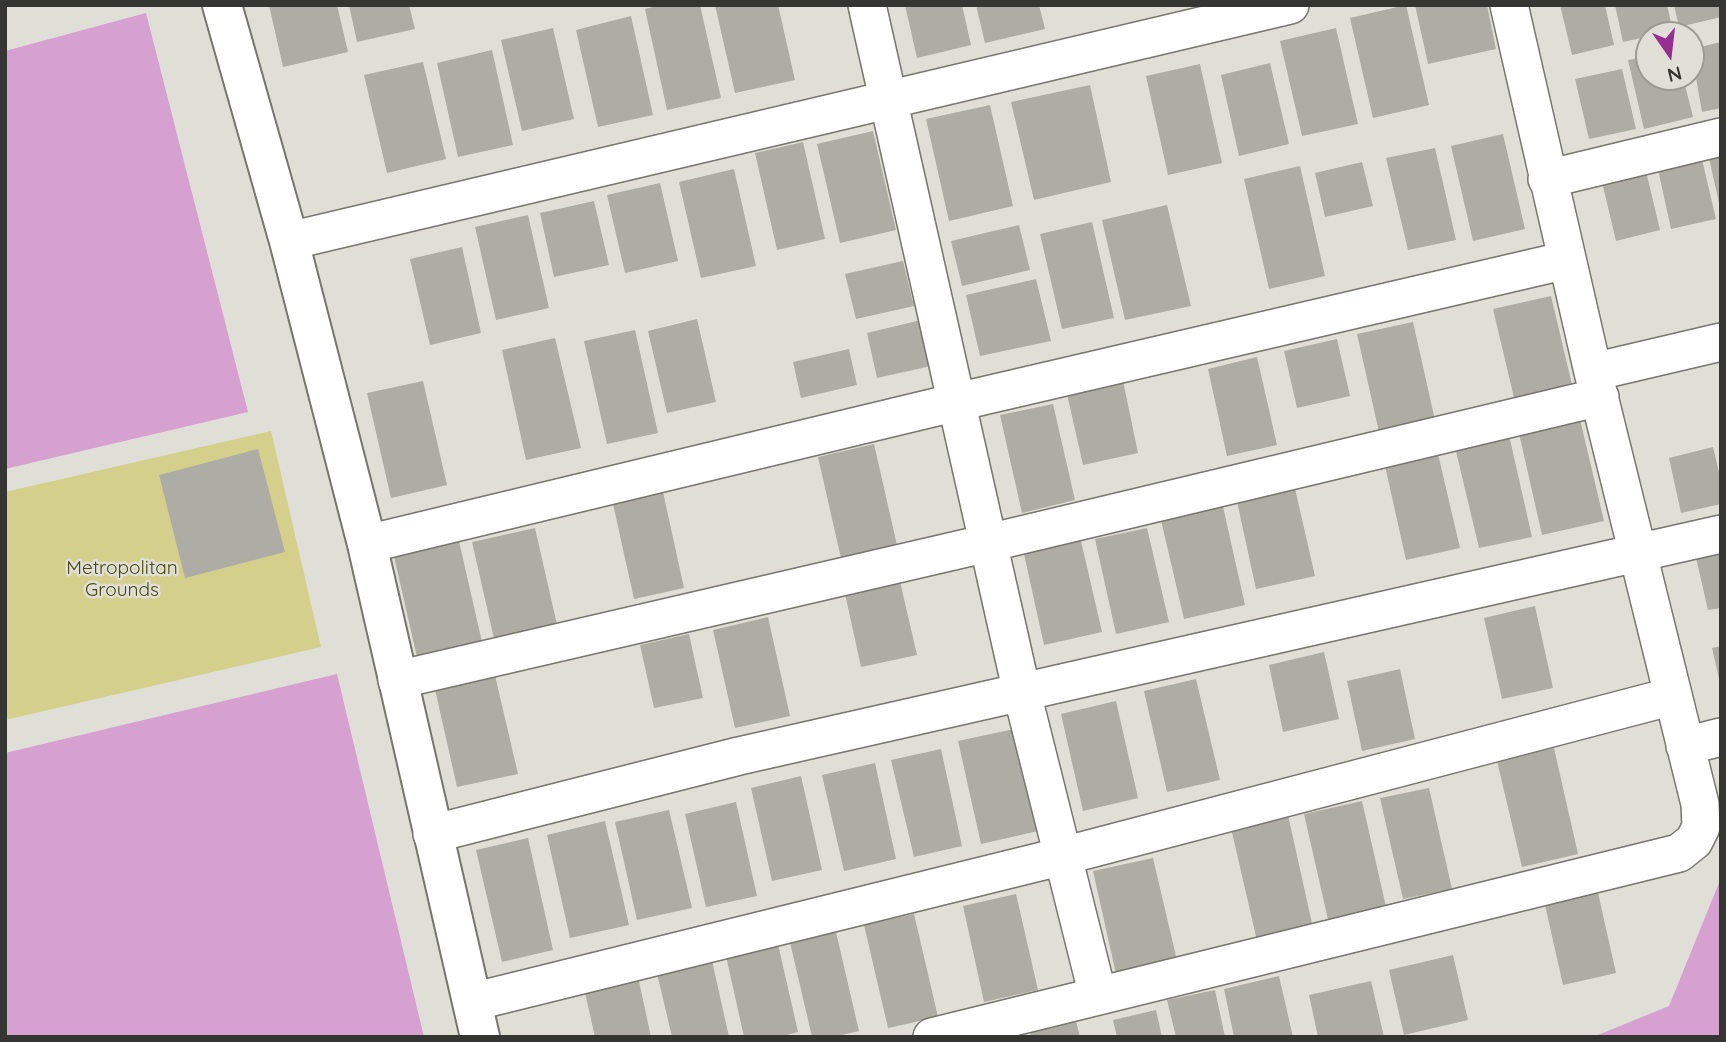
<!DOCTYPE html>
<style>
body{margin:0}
#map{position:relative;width:1726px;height:1042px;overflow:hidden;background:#dfdfd7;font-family:Quicksand,sans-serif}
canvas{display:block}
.frame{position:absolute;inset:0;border:7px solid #353531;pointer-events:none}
.north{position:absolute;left:1635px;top:21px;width:70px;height:70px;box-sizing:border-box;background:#dfdfd7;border:2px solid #9b9b95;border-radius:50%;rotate:166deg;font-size:19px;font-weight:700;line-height:28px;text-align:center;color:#353531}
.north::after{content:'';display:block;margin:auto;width:24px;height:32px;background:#982e91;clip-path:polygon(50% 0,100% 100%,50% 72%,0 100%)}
</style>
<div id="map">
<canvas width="1726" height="1042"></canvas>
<div class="frame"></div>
<div class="north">N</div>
</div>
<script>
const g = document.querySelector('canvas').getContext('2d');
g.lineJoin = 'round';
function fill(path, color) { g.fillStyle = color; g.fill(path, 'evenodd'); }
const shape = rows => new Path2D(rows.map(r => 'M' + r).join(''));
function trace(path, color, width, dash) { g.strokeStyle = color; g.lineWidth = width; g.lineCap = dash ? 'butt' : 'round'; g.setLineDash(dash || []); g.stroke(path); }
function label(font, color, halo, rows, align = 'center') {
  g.font = font + ' Quicksand,sans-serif'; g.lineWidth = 5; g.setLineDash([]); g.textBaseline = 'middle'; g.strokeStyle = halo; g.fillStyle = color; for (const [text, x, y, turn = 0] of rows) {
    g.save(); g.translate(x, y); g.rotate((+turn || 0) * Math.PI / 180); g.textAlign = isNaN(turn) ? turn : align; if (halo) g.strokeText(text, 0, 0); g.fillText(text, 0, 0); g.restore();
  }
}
fill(shape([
 [271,431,321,647,5,720,5,492]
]), '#d5cf8c');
fill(shape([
 [146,13,248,412,5,469,5,51],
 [337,674,424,1037,5,1037,5,753],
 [1721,878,1721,1037,1593,1037,1669,1006]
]), '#d6a0d0');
fill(shape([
 [269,5,337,5,348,52,283,67],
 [349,5,409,5,415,29,357,42],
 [662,5,700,5,721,98,667,110,645,9],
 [715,5,778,5,795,80,735,93],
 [905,5,962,5,971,45,917,58],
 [976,5,1039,5,1045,29,985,43],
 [1406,5,1429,105,1373,118,1350,18],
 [1415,5,1487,5,1496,49,1428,64],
 [1560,5,1605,5,1614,45,1572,55],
 [1615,5,1667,5,1673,31,1623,42],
 [1674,5,1721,5,1721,17,1679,27],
 [631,16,653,115,598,127,576,30],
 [553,28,574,119,522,131,501,40],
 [1336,28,1358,124,1302,136,1280,41],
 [1721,42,1721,108,1702,112,1691,49],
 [492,50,513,145,458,157,437,63],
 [1649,56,1649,77,1683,77,1693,117,1644,129,1628,60],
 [423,62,446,159,387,173,364,75],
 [1270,63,1289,144,1239,156,1221,75],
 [1200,64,1222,163,1168,175,1146,76],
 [1622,69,1636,129,1589,139,1575,79],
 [1090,85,1111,182,1034,200,1011,102],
 [990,105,1013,206,949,221,926,119],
 [873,131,896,230,840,243,817,144],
 [1503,134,1525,229,1473,241,1451,146],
 [803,142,825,239,777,250,755,153],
 [1435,148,1456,240,1408,250,1386,158],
 [1721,152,1721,207,1720,207,1708,154],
 [1701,155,1716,219,1671,229,1657,165],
 [1362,162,1373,206,1325,217,1315,173],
 [1300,166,1325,276,1269,289,1244,179],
 [734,169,756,266,701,278,679,182],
 [1646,171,1660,230,1616,241,1602,182],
 [660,183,678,261,625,273,607,195],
 [594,201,609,265,554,277,540,213],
 [1167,205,1191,306,1125,320,1102,220],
 [528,215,549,308,496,320,475,227],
 [1092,222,1114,318,1062,329,1040,234],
 [1019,225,1030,270,962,286,951,241],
 [462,247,481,333,430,345,410,259],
 [903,261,914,306,856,319,845,274],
 [1036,279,1051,341,980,356,966,295],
 [1551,296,1573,389,1515,402,1493,309],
 [697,319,716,402,667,413,648,331],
 [921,320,931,366,877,378,867,333],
 [1413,322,1435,420,1379,432,1357,334],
 [635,330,658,433,607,444,584,341],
 [555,338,581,448,526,460,502,350],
 [1337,339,1350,396,1297,408,1284,351],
 [849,349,857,385,801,398,793,362],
 [1257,357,1277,445,1227,456,1208,369],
 [423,381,447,485,391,498,367,393],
 [1123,381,1138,453,1083,465,1067,394],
 [1053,404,1075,500,1022,513,1000,415],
 [1579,415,1604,521,1542,535,1518,429],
 [1509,435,1532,537,1479,548,1455,447],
 [874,444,899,554,843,567,818,457],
 [1713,447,1721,481,1721,504,1681,513,1669,458],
 [258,449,285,552,185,578,159,475],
 [1438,454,1460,548,1406,560,1385,466],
 [1294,484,1315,576,1256,589,1236,497],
 [663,492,684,588,634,599,613,504],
 [1222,502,1245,605,1184,619,1160,516],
 [535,528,558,629,495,643,472,542],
 [1147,528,1169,622,1116,634,1095,539],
 [458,537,482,642,417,657,393,552],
 [1081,541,1102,632,1044,645,1024,554],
 [1721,552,1721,608,1708,610,1696,558],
 [899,577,917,655,861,667,844,589],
 [1535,606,1553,688,1502,699,1484,618],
 [768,617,790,716,735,728,713,630],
 [689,634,703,698,654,708,640,645],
 [1721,646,1721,683,1720,683,1712,648],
 [1324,652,1339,719,1283,732,1269,665],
 [1400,669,1415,739,1362,751,1347,681],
 [494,671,518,774,457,787,434,685],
 [1196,679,1220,780,1167,792,1144,691],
 [1116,701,1138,798,1083,811,1061,714],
 [1014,729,1038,831,981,844,958,741],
 [1554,748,1578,854,1522,867,1497,761],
 [941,749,962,846,914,857,891,760],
 [875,763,896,859,844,871,822,775],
 [801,776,822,870,772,881,751,788],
 [1429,788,1452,889,1403,899,1380,798],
 [1362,801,1387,911,1329,924,1304,814],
 [736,802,757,896,706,907,685,814],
 [669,810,692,908,637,920,615,822],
 [1288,815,1313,928,1257,941,1231,828],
 [605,821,629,925,570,938,547,835],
 [528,838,553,950,502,962,476,850],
 [1153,858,1179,969,1118,983,1093,871],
 [1598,893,1616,973,1563,985,1545,905],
 [1016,894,1038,990,984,1002,963,906],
 [914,914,938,1017,888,1028,864,925],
 [835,928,859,1031,833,1037,812,1037,789,938],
 [778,944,798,1032,779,1037,744,1037,726,956],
 [1453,955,1468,1020,1404,1035,1389,970],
 [711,956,729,1037,672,1037,656,969],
 [637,972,651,1037,595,1037,583,984],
 [1279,976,1293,1037,1234,1037,1224,989],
 [1371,981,1384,1037,1318,1037,1309,995],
 [1215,990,1225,1037,1176,1037,1167,1000],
 [1156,1010,1162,1037,1117,1037,1113,1020],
 [1076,1021,1080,1037,1031,1037,1030,1032]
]), '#adada5');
const minor = shape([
 [867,5,1022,693,1098,996],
 [1547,179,1721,137],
 [289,241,1290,5],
 [1593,372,1721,342],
 [367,544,957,402,1567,260],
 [397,680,988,543,1600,397],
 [1685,746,1721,737],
 [432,834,739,756,1721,534],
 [472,1002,1063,856,1673,696],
 [932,1037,1679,853,1694,841,1701,827,1700,804,1593,372,1509,5]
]);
const tertiary = shape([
 [222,5,289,241,367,544,480,1037]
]);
trace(minor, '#76766f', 40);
trace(tertiary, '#76766f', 42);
trace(minor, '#fff', 37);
trace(tertiary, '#fff', 38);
label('19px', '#4b460f', '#dfdfd7', [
 ["Metropolitan",122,568],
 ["Grounds",122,590]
]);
</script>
